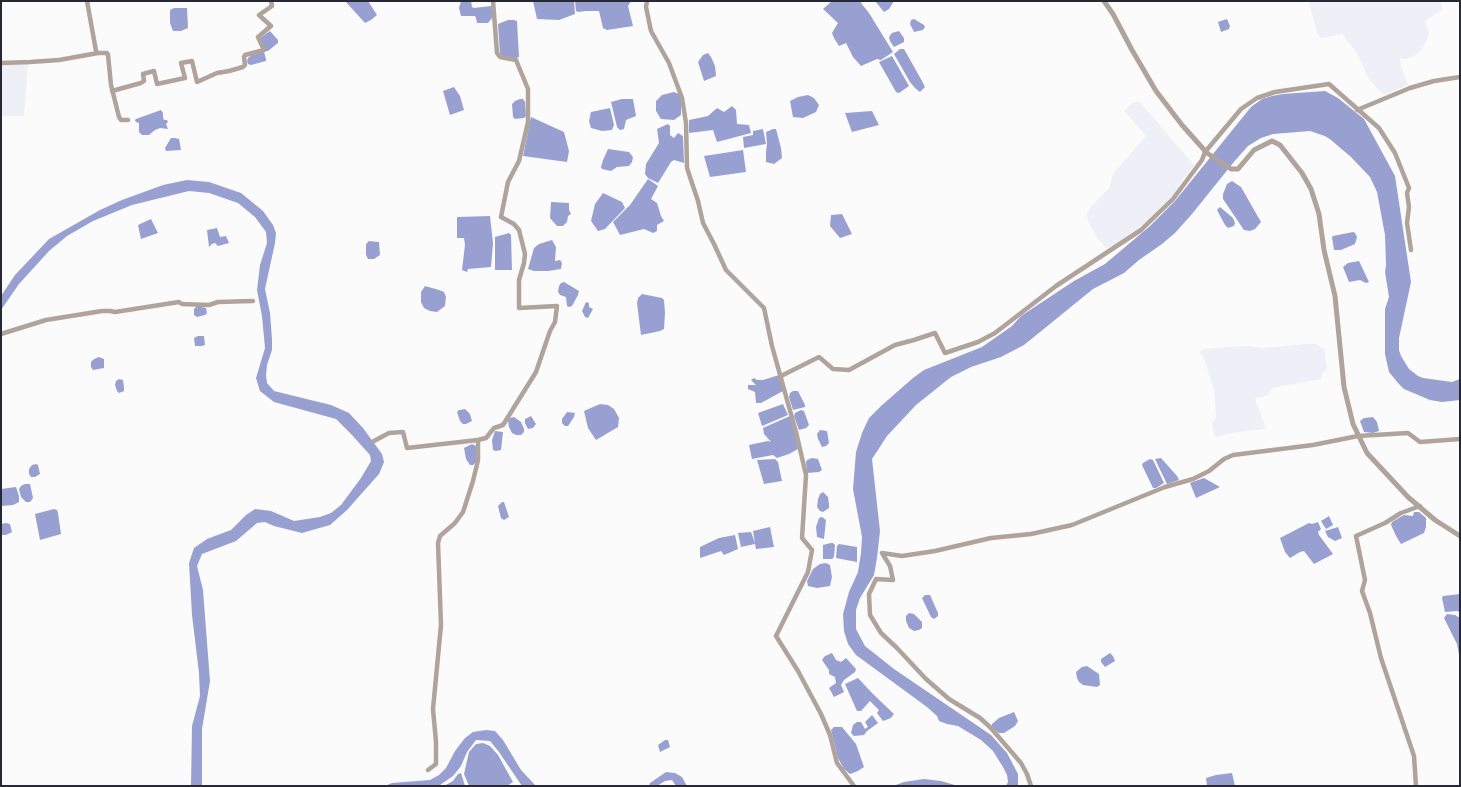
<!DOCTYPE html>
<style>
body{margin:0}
#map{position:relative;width:1461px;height:787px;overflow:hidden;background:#fbfbfb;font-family:Lora,serif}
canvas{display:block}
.frame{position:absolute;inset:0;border:2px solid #262833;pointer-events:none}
</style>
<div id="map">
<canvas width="1461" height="787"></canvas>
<div class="frame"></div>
</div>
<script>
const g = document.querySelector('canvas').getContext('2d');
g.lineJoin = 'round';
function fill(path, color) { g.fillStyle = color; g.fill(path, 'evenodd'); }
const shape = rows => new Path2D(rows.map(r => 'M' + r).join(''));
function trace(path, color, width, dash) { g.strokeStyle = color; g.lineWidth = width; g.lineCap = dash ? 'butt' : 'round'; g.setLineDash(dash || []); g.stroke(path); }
fill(shape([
 [1309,1,1441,1,1442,10,1425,21,1429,34,1427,40,1422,49,1416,55,1407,59,1400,58,1401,66,1408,85,1384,95,1369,79,1356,52,1342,34,1321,38,1317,33],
 [11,63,28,64,24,116,1,116,1,64],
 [1139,101,1194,165,1192,169,1182,180,1175,195,1163,209,1138,229,1113,246,1106,248,1097,238,1088,221,1087,214,1090,208,1110,187,1113,174,1146,136,1124,111,1132,103],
 [1306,344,1316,344,1324,349,1327,370,1323,372,1321,379,1275,387,1270,391,1268,395,1255,399,1266,429,1237,432,1215,437,1212,423,1216,417,1214,390,1204,358,1200,352,1202,349,1244,346,1265,348]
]), '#eeeff7');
fill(shape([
 [345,1,368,1,377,15,371,20,365,23],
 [461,1,471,1,472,7,474,8,491,6,493,11,492,18,488,23,477,23,476,18,475,16,461,16,459,8],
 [533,1,574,1,575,14,559,20,537,19],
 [575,1,631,1,628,6,633,26,607,30,603,28,599,11,586,11,578,12,576,11],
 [832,1,862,1,861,3,869,13,893,52,881,60,877,59,861,66,853,57,846,43,839,46,834,38,832,33,838,23,823,9],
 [875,1,894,1,889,9,884,12],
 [174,8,187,8,188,28,181,31,173,31,170,23,170,10],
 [914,19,924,25,925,27,923,30,914,32,910,24,911,20],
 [1227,19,1230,26,1229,29,1221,32,1218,22],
 [508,20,514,20,517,21,519,57,514,59,505,57,500,54,498,24],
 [270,31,278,40,278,43,268,51,266,51,260,38],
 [899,31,904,38,904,42,894,47,890,41,889,37,892,33],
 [900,49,904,49,922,81,925,87,920,92,915,88,910,82,894,54],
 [264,52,266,59,266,61,251,65,248,64,247,61,248,58,253,54],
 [708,53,711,57,715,66,716,76,704,81,698,62,703,55],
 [892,56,909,86,899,93,896,92,879,62],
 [454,87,460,96,464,110,450,115,443,91],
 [1325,91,1338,98,1364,119,1395,176,1411,282,1399,338,1399,350,1401,356,1409,369,1418,376,1423,378,1452,382,1460,379,1460,400,1442,402,1430,400,1404,389,1398,383,1389,372,1385,354,1385,309,1389,297,1385,272,1386,265,1385,235,1377,192,1370,177,1351,157,1331,140,1325,136,1310,131,1273,134,1261,138,1248,146,1233,163,1192,214,1175,233,1162,244,1139,260,1124,273,1093,289,1024,345,1001,357,971,367,951,377,916,405,887,436,872,459,880,531,877,558,874,575,860,598,856,610,856,629,865,646,894,669,991,735,1007,753,1018,774,1018,786,1006,786,1008,782,1007,775,1003,767,993,751,981,740,958,726,947,724,939,721,937,716,927,707,856,655,848,644,844,631,843,614,849,592,858,572,861,553,862,537,853,489,856,452,862,433,869,418,881,406,913,378,924,370,982,347,1012,326,1021,316,1074,281,1105,264,1150,226,1175,201,1251,107,1262,99,1272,96,1283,94],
 [674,92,679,94,681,99,681,115,674,120,661,119,656,111,656,101,662,95],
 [808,95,814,98,819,105,816,112,803,118,793,117,790,101,798,97],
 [520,99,523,99,525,102,526,116,524,118,515,119,513,117,512,104,515,101],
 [622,99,633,99,636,116,626,120,624,129,620,130,617,127,611,102],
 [732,106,736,110,737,124,749,125,751,133,717,142,713,130,689,133,689,120,708,116,717,108,724,112],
 [610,108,614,125,612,130,602,131,591,128,589,121,591,112],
 [161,110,163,113,163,117,164,120,167,120,168,122,166,124,168,129,160,128,155,130,149,135,142,135,139,132,139,123,136,122,135,120,136,119],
 [872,111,879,125,852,132,845,113],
 [531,117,564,132,569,151,567,162,523,156],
 [668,124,670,126,670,135,674,138,678,133,683,136,684,163,674,160,671,162,658,183,648,178,645,174,646,164,659,143,657,129],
 [763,129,766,144,744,148,743,137,753,135,753,131],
 [773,129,776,129,781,148,782,158,774,164,766,162,766,152,767,144,766,132],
 [171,138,175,138,179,139,181,150,166,151,165,148],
 [608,149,629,152,633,157,632,162,629,166,617,167,611,171,602,169,601,167,603,160],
 [743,150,746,172,710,177,704,156],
 [648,179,658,186,651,199,657,203,661,216,664,221,657,225,657,231,653,233,644,229,620,235,613,222,630,205],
 [187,180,209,182,241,193,263,211,273,225,276,233,275,243,265,289,270,313,272,339,272,350,267,365,266,375,267,383,274,391,331,405,349,413,363,428,382,454,384,462,379,474,347,510,330,525,302,533,274,526,265,522,257,523,236,541,202,554,197,566,203,590,210,681,202,729,202,786,191,786,192,726,200,696,199,673,192,615,189,563,194,548,207,539,231,530,246,515,255,509,271,511,294,521,320,517,331,513,341,505,361,478,371,461,370,455,352,435,336,419,274,402,260,391,256,378,265,348,262,316,257,290,260,265,267,243,266,232,255,217,238,203,209,193,189,191,132,205,93,221,67,236,49,251,19,284,1,310,1,296,15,275,49,239,100,210,122,200,163,185],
 [1232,181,1241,187,1261,222,1255,229,1250,231,1244,230,1223,199,1223,194,1227,184],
 [603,193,622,202,625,208,605,229,598,231,591,221,595,204],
 [551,202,569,203,569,210,571,214,568,216,567,222,563,226,557,226,550,218],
 [1220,207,1233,218,1235,223,1234,226,1228,228,1225,225,1217,210],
 [842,214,852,234,840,238,830,226,831,215],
 [490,216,493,243,491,267,468,269,467,272,462,270,465,245,464,238,457,238,457,217],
 [151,219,158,233,141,239,138,225],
 [217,228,220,237,226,236,229,243,218,246,215,243,212,244,209,247,207,230],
 [1353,232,1355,233,1357,237,1355,244,1341,250,1334,250,1332,237,1333,236],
 [509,233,511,235,512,270,495,270,495,237],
 [552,240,556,247,555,261,560,260,562,263,561,269,548,271,534,271,528,269,534,248,539,244],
 [369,241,379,242,380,255,374,259,368,259,366,255,366,244],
 [1359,261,1368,280,1369,282,1366,283,1360,280,1349,282,1343,267,1348,263],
 [564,282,579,291,578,295,572,306,569,307,567,306,566,297,560,295,558,292,559,286,561,283],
 [425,286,439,290,444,292,446,297,445,306,437,312,430,311,424,308,421,302,421,292],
 [642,294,662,298,664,300,665,313,664,329,660,331,641,335,637,303,638,298],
 [586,302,589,303,589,307,593,309,588,318,585,317,582,311],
 [197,306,206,308,207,313,205,315,197,317,194,315,194,309],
 [198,336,204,336,205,345,202,346,195,346,194,338],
 [99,357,104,359,104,368,93,370,91,367,91,362,94,359],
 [779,375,783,391,761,403,756,403,755,392,748,389,748,385,756,385,751,380,754,378,757,380,763,380],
 [119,379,123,380,124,388,124,391,119,393,117,391,115,385,116,381],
 [793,391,798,391,805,405,805,407,793,410,789,397,790,393],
 [600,404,608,405,614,409,619,418,618,427,596,440,588,428,584,411],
 [783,404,788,415,762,426,758,413],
 [465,409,470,414,472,421,466,424,463,424,460,421,457,412,459,410],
 [801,410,804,411,809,425,806,428,799,430,794,416,795,413],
 [567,412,575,413,574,417,568,426,565,426,562,423,562,419],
 [531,416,536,424,533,428,528,429,525,423,525,419],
 [790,416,794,430,798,449,789,454,777,458,773,455,752,459,749,445,768,441,771,442,764,434,763,428],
 [514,417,521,422,524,429,524,432,521,435,516,435,512,433,509,427,508,421,510,418],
 [1373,417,1377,422,1379,431,1373,433,1364,432,1360,421,1364,418],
 [820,430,827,431,829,443,826,446,822,447,818,439,817,434],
 [495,431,503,432,501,450,496,451,493,450,492,440],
 [472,444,476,446,476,462,473,465,470,465,466,459,464,448],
 [812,458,818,459,822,470,819,472,807,473,806,462,807,460],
 [1161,458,1177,476,1179,480,1167,484,1155,459],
 [775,459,778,462,782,481,764,484,757,460],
 [1150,459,1153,460,1164,483,1156,488,1153,488,1142,465,1143,463],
 [36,464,38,465,40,474,35,477,31,477,29,474,29,469,32,465],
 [1204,478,1220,487,1196,498,1190,483],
 [25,484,30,484,33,498,30,502,26,502,21,497,19,489,21,486],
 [16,487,19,496,19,502,13,505,1,506,1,489],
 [823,492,828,497,829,504,829,508,823,512,820,511,817,507,818,499,820,494],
 [502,502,504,502,509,517,504,520,501,518,498,506],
 [54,509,57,510,58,513,61,534,40,540,35,514],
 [1414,512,1419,512,1426,518,1426,527,1424,533,1401,544,1396,536,1391,525,1392,522,1404,515,1413,516],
 [1329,516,1333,525,1326,529,1321,521],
 [822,517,826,520,824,539,817,537,816,527,819,518],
 [1318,522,1321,529,1318,532,1319,535,1333,554,1314,564,1304,551,1300,552,1290,558,1285,552,1280,538,1309,523,1312,524],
 [6,523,10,524,12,532,6,535,1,535,1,524],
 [770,527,774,547,756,549,755,544,741,547,738,533,751,532,755,543,753,531],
 [1338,527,1342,538,1335,541,1328,537,1325,531],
 [735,535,738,549,724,555,721,551,700,558,700,547,719,538],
 [831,543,833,543,835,545,834,557,832,559,823,559,823,545],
 [839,544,857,547,857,562,836,558,837,546],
 [826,563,830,565,832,577,830,586,817,588,808,586,807,581,813,569,820,564],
 [1460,594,1460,612,1457,611,1445,612,1442,598,1443,596],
 [925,595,930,595,938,613,938,616,934,619,931,617,922,598],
 [909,613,914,614,922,622,922,628,919,630,914,631,909,628,906,621,906,616],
 [1447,614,1455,615,1460,618,1460,660,1457,644,1444,618],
 [832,653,836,660,841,662,846,658,856,669,855,672,844,680,841,685,844,692,834,697,829,688,836,683,835,677,829,674,829,670,822,660,825,656],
 [1110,653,1113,656,1115,661,1105,667,1101,662,1101,659],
 [1087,666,1099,674,1100,685,1097,687,1083,685,1079,682,1077,678,1076,672,1082,667],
 [858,678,873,694,894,714,891,718,883,721,877,713,879,710,870,701,861,711,857,711,845,684],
 [1014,712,1018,721,1015,726,1004,733,999,733,992,727,992,724,999,718],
 [872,715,878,723,867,731,864,735,854,736,851,733,853,725,857,722,861,722,865,729,868,727,865,722],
 [834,727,842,727,856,744,864,767,858,771,850,774,844,769,838,758,831,730],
 [486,730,495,731,503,740,521,770,536,786,522,786,499,752,490,741,476,740,467,752,461,766,453,776,440,785,385,786,392,783,430,780,439,775,446,768,455,751,465,738,473,732],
 [665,740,668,740,670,747,660,752,658,745],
 [483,743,490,746,498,755,513,782,507,786,469,786,464,774,469,752,476,744],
 [666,772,675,773,682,777,687,786,676,786,672,780,665,781,657,786,649,786,650,783],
 [461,773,465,786,444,786,453,781,458,774],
 [1232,773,1235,786,1207,786,1206,778,1216,775],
 [924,779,941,781,958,786,893,786,904,782]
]), '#97a0d0');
trace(shape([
 [87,1,96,51,98,53,107,53,108,55,111,85,119,117,121,120,128,120],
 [647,1,646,7,651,31,669,63,682,98,686,123,687,168,698,201,703,223,714,244,726,270,764,308,772,346,796,432,806,475,802,538,812,550,808,572,776,636,798,671,821,714,830,735,837,763,854,786],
 [1,63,30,62,59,60,98,53],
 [112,91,141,83,144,81,143,74,154,71,157,84,185,78,181,63,192,61,197,82,217,73,229,71,243,67,245,65,244,57,245,55,264,50,258,37,271,26,259,15,272,6,271,1],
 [1357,110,1410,88,1434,81,1460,77],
 [1,334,46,320,102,311,110,311,115,312,179,302,182,304,209,305,218,302,253,301],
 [781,376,819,357,833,369,849,370,895,345,914,340,935,333,945,353,978,342,995,333,1056,286,1141,230,1173,199,1202,160,1205,152,1241,109,1257,98,1275,92,1329,84,1379,128,1395,153,1409,188,1407,193,1409,207,1407,223,1411,250],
 [374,441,389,433,403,432,407,448,478,440],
 [882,553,902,556,935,551,991,538,1031,534,1072,525,1165,487,1193,479,1209,471,1224,459,1233,455,1313,445,1358,436,1408,433,1420,442,1460,439],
 [882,553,890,566,893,580,876,579,869,594,870,615,881,633,897,648,926,679,949,699,980,718,990,727,1021,763,1027,774,1031,786],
 [428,770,436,764,436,742,433,709,441,625,438,543,440,536,455,523,463,512,473,481,478,460,478,440,486,438,494,428,503,425,536,372,550,331,555,322,557,306,519,308,519,280,524,263,525,254,519,230,514,224,501,217,508,182,519,161,528,122,528,89,516,60,500,57,497,53,493,1],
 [1416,786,1414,756,1381,658,1370,613,1362,591,1365,580,1356,536,1385,523,1401,513,1420,506]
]), '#afa39b', 4.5);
trace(shape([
 [1104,1,1113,14,1132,50,1156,91,1182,125,1207,153,1231,169,1238,169,1254,150,1272,141,1280,145,1302,173,1311,189,1319,214,1324,250,1335,296,1344,387,1353,424,1367,453,1408,497,1435,520,1460,536]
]), '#afa39b', 5);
</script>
